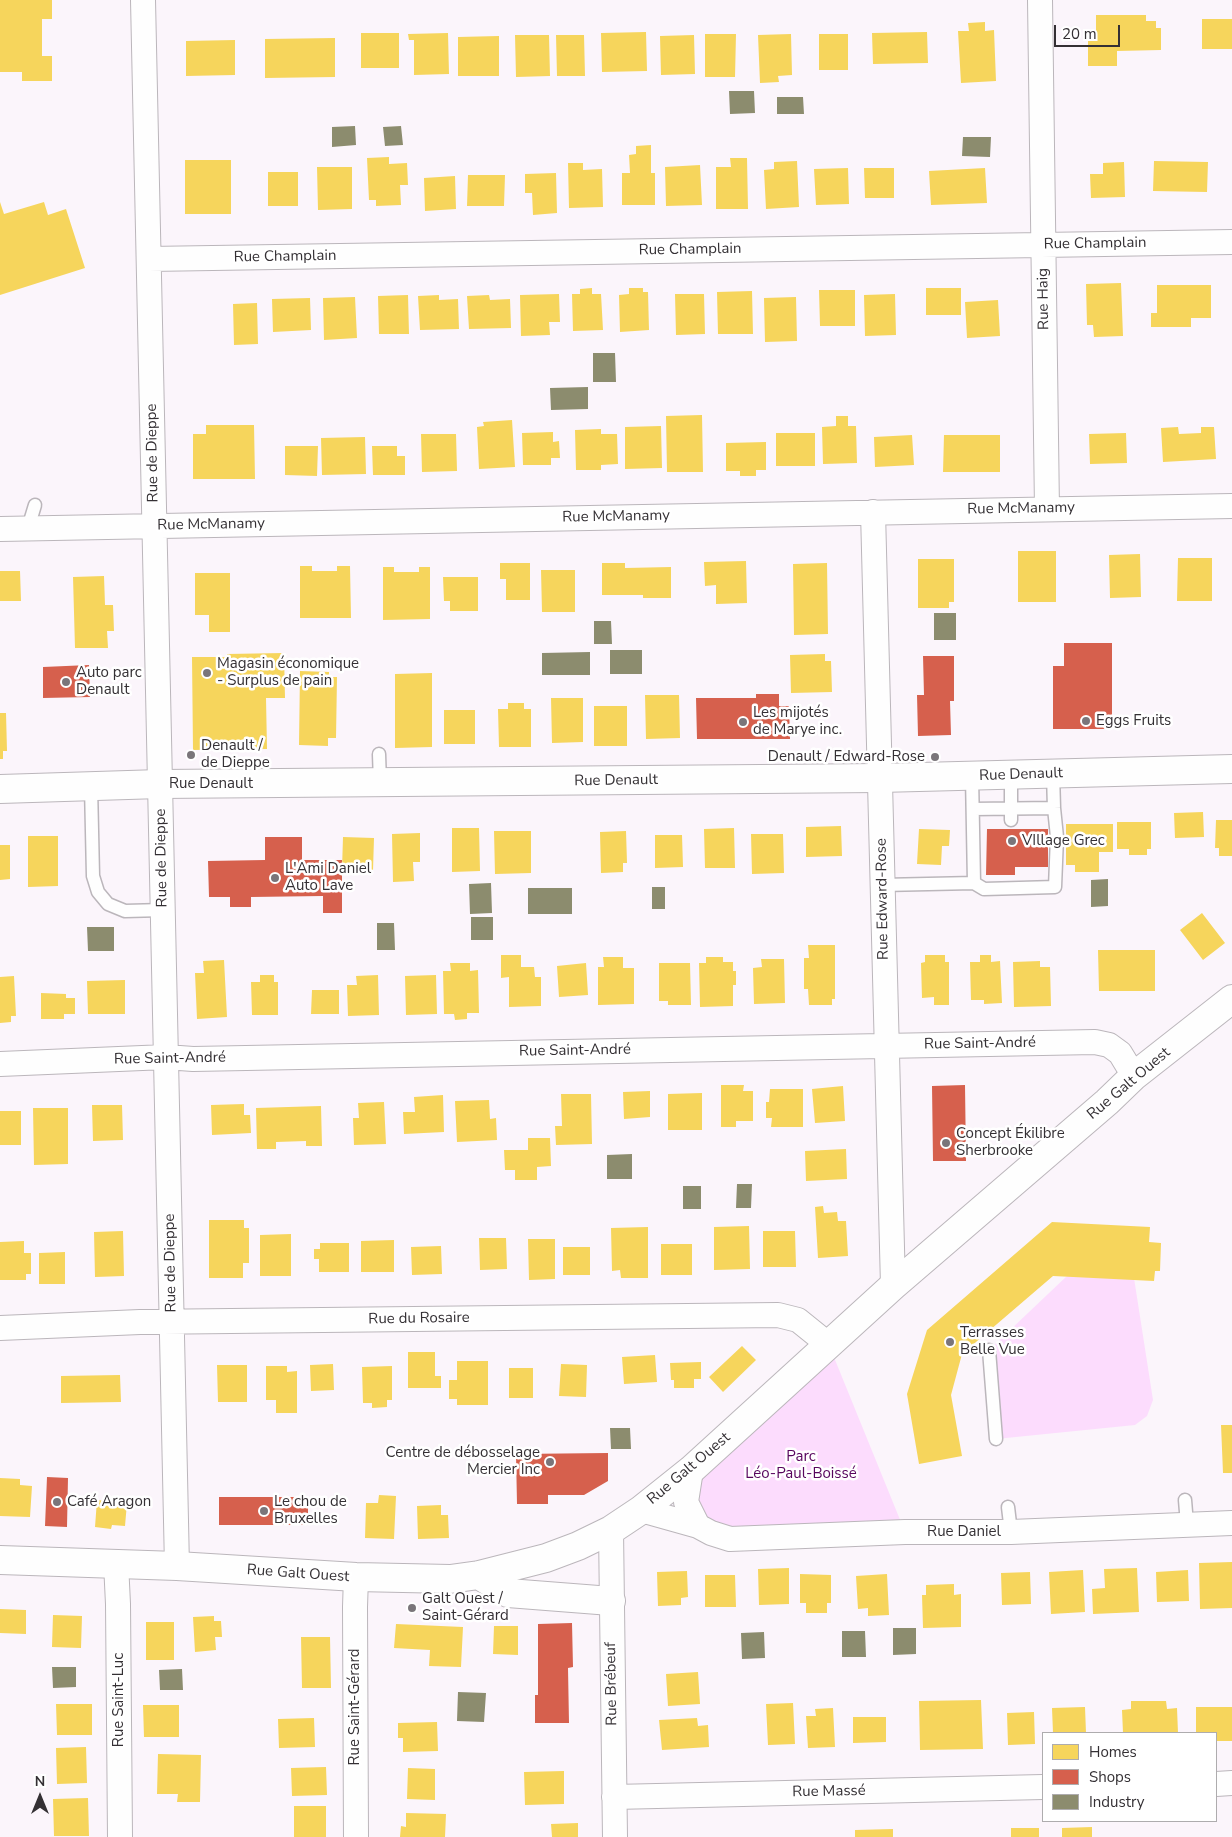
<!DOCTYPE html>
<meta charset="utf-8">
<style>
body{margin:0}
#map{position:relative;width:1232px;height:1837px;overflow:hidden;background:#fbf5fb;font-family:"Nunito Sans",sans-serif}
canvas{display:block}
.legend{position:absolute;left:1042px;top:1732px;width:175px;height:90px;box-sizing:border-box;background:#fff;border:1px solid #aeacae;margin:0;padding:6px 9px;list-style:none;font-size:15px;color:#343034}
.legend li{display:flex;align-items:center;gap:10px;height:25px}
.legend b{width:25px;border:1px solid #aeacae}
.north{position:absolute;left:15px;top:1772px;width:50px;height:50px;-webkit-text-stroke:4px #fff;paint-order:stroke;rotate:0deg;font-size:14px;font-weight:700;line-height:20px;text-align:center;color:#343034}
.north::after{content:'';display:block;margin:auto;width:18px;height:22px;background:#343034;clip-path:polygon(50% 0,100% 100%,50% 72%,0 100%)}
.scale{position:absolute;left:1054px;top:25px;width:66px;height:22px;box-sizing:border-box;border:2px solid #343034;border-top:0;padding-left:6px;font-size:15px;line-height:18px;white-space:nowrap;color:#343034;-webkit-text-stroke:4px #fff;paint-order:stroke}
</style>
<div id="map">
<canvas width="1232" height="1837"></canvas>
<ul class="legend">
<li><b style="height:14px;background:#f6d55c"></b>Homes</li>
<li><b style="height:14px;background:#d6604d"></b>Shops</li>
<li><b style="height:14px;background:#8c8c6e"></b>Industry</li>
</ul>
<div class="north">N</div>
<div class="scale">20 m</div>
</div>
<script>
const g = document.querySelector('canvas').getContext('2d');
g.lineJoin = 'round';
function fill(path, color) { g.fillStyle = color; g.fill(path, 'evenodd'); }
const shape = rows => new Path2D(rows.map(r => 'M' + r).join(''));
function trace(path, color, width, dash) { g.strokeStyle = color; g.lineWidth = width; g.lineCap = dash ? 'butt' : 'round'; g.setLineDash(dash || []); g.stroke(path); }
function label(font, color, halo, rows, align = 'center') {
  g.font = font + ' "Nunito Sans",sans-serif'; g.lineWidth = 5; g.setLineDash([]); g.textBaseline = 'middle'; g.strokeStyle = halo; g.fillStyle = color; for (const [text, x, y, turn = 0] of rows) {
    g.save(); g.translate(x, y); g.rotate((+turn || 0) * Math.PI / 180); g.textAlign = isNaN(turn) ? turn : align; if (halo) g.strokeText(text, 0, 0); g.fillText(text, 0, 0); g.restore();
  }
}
fill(shape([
 [1068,1275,1134,1278,1153,1400,1147,1416,1135,1425,996,1439,989,1350],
 [829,1345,905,1532,698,1526,691,1470]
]), '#fcdcfd');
fill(shape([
 [0,0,52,0,52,19,42,19,42,56,52,56,52,81,22,81,22,72,0,72],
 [1096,15,1146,15,1146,21,1156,21,1156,28,1161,28,1161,50,1117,51,1117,66,1088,66,1088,34,1096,34],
 [1202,19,1232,19,1232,49,1202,49],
 [985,22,985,31,994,30,996,81,961,83,958,31,969,31,968,23],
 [646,32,647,71,602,72,601,33],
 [927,32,928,63,873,64,872,33],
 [361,33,399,33,399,68,361,68],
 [448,33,449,74,414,75,414,40,409,40,408,34],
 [705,34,736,34,735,77,705,77],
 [791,34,792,75,778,76,779,82,760,83,758,35],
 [819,34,848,34,848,70,819,70],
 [515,35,549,35,550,76,516,77],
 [556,35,584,35,585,76,557,76],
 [694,35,695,74,661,75,660,36],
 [499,36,499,76,458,76,458,37],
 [335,38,335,77,265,78,265,39],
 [235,40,235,75,186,76,186,41],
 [651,145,651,173,655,173,655,205,622,205,622,173,630,173,629,155,636,154,636,146],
 [389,157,389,164,407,163,408,185,400,185,401,205,376,206,376,200,369,200,367,158],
 [730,158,747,158,748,209,716,209,716,167,731,167],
 [185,160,231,160,231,214,185,214],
 [797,161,799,207,766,209,764,170,774,169,774,162],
 [1154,161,1208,162,1207,192,1153,191],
 [1124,162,1125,197,1091,198,1090,174,1103,174,1103,163],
 [568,163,583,163,583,170,602,169,603,207,569,208],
 [700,165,702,205,666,206,665,167],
 [317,167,352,167,352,209,318,210],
 [848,168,849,204,816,205,814,169],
 [864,168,894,168,894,198,865,198],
 [985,168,987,203,931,205,929,171],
 [268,172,298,172,298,206,268,206],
 [556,173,557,213,533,215,532,193,525,193,525,174],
 [468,175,505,175,504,206,467,206],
 [455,176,456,209,425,211,424,178],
 [0,202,4,214,44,202,48,215,66,209,85,268,0,295],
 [1121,283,1123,336,1094,337,1093,325,1087,325,1086,284],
 [1157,285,1211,285,1211,318,1191,318,1191,327,1151,327,1151,313,1157,313],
 [592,288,592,294,601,294,603,330,573,331,572,294,580,294,580,289],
 [629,288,643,288,643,292,648,292,649,330,620,332,619,295,629,294],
 [926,288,961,288,961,315,926,315],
 [819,290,855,290,855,326,820,326],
 [752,291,753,334,718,334,717,292],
 [559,294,560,322,549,322,550,335,521,336,520,295],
 [675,294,704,294,705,334,676,335],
 [895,294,896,335,865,336,864,295],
 [408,295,409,334,379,334,378,296],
 [439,295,439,300,458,299,459,329,420,330,418,296],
 [489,295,490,300,510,299,511,328,469,329,467,296],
 [355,297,357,338,324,340,323,298],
 [796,297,797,341,765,342,764,298],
 [310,298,311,330,273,332,272,299],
 [998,300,1000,336,967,338,965,302],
 [257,303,258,344,234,345,233,304],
 [702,415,703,472,667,472,666,416],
 [836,416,848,416,848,426,856,426,857,463,823,464,822,427,836,426],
 [512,420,515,467,479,469,477,427,484,426,483,422],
 [206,425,254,425,255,479,193,479,193,434,206,434],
 [661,426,662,468,625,469,625,427],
 [1178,427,1179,434,1201,433,1201,427,1214,427,1216,459,1163,462,1161,428],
 [601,429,601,434,617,434,618,464,601,465,601,470,576,470,575,430],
 [553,432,553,442,559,441,560,458,551,458,551,465,523,465,522,433],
 [776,433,815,433,815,466,776,466],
 [1126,433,1127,463,1090,464,1089,434],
 [421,434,456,434,457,471,422,472],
 [912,435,914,465,875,467,874,437],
 [944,435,1000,435,1000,472,943,472],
 [365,437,366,474,322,475,321,438],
 [766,442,766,470,756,470,756,476,740,476,740,471,726,471,726,443],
 [285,446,318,446,317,476,285,475],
 [372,446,397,446,397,456,405,456,405,475,373,475],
 [1018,551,1056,551,1056,602,1018,602],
 [1140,554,1141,597,1110,598,1109,555],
 [1178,558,1212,558,1212,601,1177,601],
 [918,559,954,559,954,602,949,602,949,608,918,608],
 [746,561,747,603,716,604,716,585,705,586,704,562],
 [500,563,530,563,530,600,506,600,506,579,500,579],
 [602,563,625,563,625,568,671,567,671,598,643,598,643,595,602,595],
 [827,563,828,634,794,635,793,564],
 [300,566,312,566,312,571,337,571,337,566,350,566,351,618,300,618],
 [383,567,394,567,394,572,419,572,419,567,430,567,430,619,383,620],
 [541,570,575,570,575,612,542,612],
 [0,571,20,571,21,601,0,601],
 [195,573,230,573,230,632,209,632,209,615,195,615],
 [104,576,105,605,113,605,114,631,107,631,108,648,75,648,73,577],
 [443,577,478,577,478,611,450,611,450,601,444,601],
 [284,653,285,698,266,698,267,749,193,750,192,657,227,657,227,654],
 [825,654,825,661,831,661,832,692,791,693,790,655],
 [300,671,329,672,329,677,337,677,336,738,328,738,328,746,299,745],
 [432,673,432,747,395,748,395,674],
 [645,695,679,695,680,738,646,739],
 [551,698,583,698,583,742,552,743],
 [508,703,524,703,524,709,531,709,531,747,499,747,498,709,508,709],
 [594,706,627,706,627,746,594,746],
 [444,710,475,710,475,744,444,744],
 [0,713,6,713,7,751,3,751,3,759,0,759],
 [1203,812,1204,837,1175,838,1174,813],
 [1216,820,1232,820,1232,856,1219,856,1219,848,1215,848],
 [1117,822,1151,822,1151,849,1147,849,1147,855,1129,855,1129,849,1117,849],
 [1066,824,1113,824,1113,852,1099,852,1099,872,1075,872,1075,865,1066,865],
 [841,826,842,856,806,857,806,827],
 [452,828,479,828,480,871,452,872],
 [734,828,735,868,705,868,704,829],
 [919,829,950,830,949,846,942,846,941,865,917,864],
 [494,831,531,831,531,873,495,874],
 [626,831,627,863,623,863,623,872,601,873,600,832],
 [420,833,420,862,413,862,414,881,393,882,392,834],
 [751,834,783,834,784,873,752,874],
 [655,835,682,835,683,867,655,868],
 [28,836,58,836,58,886,28,887],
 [343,837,374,838,373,870,342,869],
 [0,845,10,845,10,879,0,880],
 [1202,913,1225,943,1203,960,1180,930],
 [808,945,835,945,835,999,832,999,832,1005,809,1005,808,989,804,989,804,958,809,958],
 [1098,950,1155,950,1155,991,1099,991],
 [501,955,521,955,521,967,534,967,535,977,541,977,541,1006,509,1007,509,977,501,978],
 [925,955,945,955,945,962,949,962,949,1005,934,1005,934,997,922,998,921,963,925,962],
 [980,955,991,955,991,962,1000,961,1002,1003,984,1004,984,1000,971,1000,970,962,980,962],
 [603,957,623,957,623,968,634,968,634,1004,598,1005,598,967,604,967],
 [706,957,723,957,723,962,733,962,733,971,736,971,736,985,733,985,733,1006,700,1007,699,963,706,963],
 [761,959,784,959,785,1003,754,1004,753,968,762,967],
 [224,960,227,1017,197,1019,195,973,204,973,203,961],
 [1040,961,1040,967,1050,967,1051,1006,1014,1007,1013,962],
 [450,963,470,963,470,971,478,970,479,1013,467,1013,467,1019,455,1020,454,1014,444,1014,443,971,451,971],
 [586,963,588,995,559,997,557,966],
 [659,963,690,963,691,1005,668,1005,668,1001,659,1001],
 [260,975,274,975,274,982,278,982,278,1015,252,1015,251,982,260,982],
 [378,975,379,1015,348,1016,347,985,357,985,356,976],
 [436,975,437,1014,406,1015,405,976],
 [14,976,16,1016,11,1016,11,1022,0,1023,0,977],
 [125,980,125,1014,88,1014,87,981],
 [312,990,339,990,339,1014,311,1014],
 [41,993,66,994,66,998,75,998,75,1014,64,1014,64,1019,41,1019],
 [721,1085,744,1085,743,1091,753,1091,753,1121,736,1121,736,1127,721,1127],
 [843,1086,845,1121,815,1123,812,1089],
 [770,1089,803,1089,803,1127,771,1127,772,1118,766,1118,766,1102,769,1102],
 [650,1091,650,1117,624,1119,623,1092],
 [702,1093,702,1130,668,1130,668,1094],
 [561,1094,591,1094,592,1144,556,1145,555,1126,562,1126],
 [443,1095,444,1132,404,1134,403,1112,415,1112,414,1097],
 [489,1100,490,1119,496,1118,497,1140,457,1142,455,1101],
 [384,1102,386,1144,354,1145,353,1118,359,1118,358,1103],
 [244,1104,244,1115,250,1115,251,1133,212,1135,211,1105],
 [92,1105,122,1105,123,1140,93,1141],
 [321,1106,322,1146,306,1146,306,1141,276,1142,276,1149,257,1149,256,1108],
 [33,1108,68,1108,68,1164,34,1165],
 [0,1111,21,1111,21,1145,0,1145],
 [528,1138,550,1138,551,1166,537,1167,537,1180,515,1180,515,1170,505,1170,504,1150,528,1150],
 [846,1149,847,1179,806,1181,805,1151],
 [823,1206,824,1213,837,1212,838,1221,846,1221,848,1256,818,1258,815,1207],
 [209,1220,244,1220,244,1228,249,1228,249,1263,243,1263,243,1278,209,1278],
 [1052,1222,1150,1227,1149,1242,1161,1243,1160,1271,1155,1271,1154,1281,1053,1276,962,1354,951,1395,962,1456,919,1464,907,1394,927,1330],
 [749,1226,750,1269,714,1270,714,1227],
 [648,1227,648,1278,621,1278,620,1270,612,1271,611,1228],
 [123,1231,124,1276,95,1277,94,1232],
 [763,1231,795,1231,796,1267,763,1267],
 [291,1234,291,1276,260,1276,260,1235],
 [479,1238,506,1238,507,1269,480,1270],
 [528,1239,555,1239,555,1279,529,1280],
 [394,1240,394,1272,361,1272,361,1241],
 [24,1241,24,1253,31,1253,31,1274,26,1274,26,1280,0,1280,0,1242],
 [320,1243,349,1243,349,1272,319,1272,319,1259,314,1259,314,1249,320,1249],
 [661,1244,692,1244,692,1275,661,1275],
 [441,1246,442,1274,412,1275,411,1247],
 [563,1247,590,1247,590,1275,563,1275],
 [65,1252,65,1284,39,1284,39,1253],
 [742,1346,756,1360,723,1392,709,1377],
 [408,1352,435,1352,435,1376,441,1376,441,1388,408,1388],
 [655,1355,657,1382,624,1384,622,1357],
 [457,1361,488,1361,488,1405,457,1405,457,1399,449,1399,449,1380,457,1380],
 [701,1362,701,1379,694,1379,694,1388,674,1388,674,1380,671,1380,670,1363],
 [333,1364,334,1390,311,1391,310,1365],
 [561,1364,587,1365,586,1397,559,1396],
 [217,1365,247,1365,247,1402,218,1402],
 [266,1366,287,1366,287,1372,297,1371,297,1413,276,1413,276,1400,266,1400],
 [392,1366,392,1400,387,1400,387,1407,372,1408,372,1403,363,1403,362,1367],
 [509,1368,533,1368,533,1398,509,1398],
 [120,1375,121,1402,61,1403,61,1376],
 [1221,1425,1232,1425,1232,1473,1223,1473],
 [0,1478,20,1479,20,1485,32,1486,30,1517,0,1516],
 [379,1495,396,1496,394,1539,365,1538,366,1503,378,1503],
 [97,1500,127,1503,125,1526,112,1525,111,1529,95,1527],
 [441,1505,441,1515,448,1515,449,1538,418,1539,417,1506],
 [1232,1562,1232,1608,1200,1609,1199,1563],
 [789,1568,789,1604,759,1605,758,1569],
 [1137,1568,1139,1612,1093,1614,1092,1589,1105,1588,1104,1569],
 [1083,1570,1085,1612,1051,1614,1049,1572],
 [1188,1570,1189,1601,1157,1602,1156,1572],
 [687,1571,688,1597,681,1598,681,1605,658,1606,657,1572],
 [1030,1572,1031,1604,1002,1605,1001,1573],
 [800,1574,831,1575,831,1603,827,1603,827,1613,806,1613,806,1603,800,1603],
 [887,1574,889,1615,868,1616,868,1608,858,1609,856,1576],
 [705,1575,735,1575,736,1607,705,1607],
 [954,1584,954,1595,961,1594,961,1627,923,1628,922,1595,926,1595,926,1585],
 [0,1609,26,1610,26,1634,0,1633],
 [53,1615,82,1616,81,1648,52,1647],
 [214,1616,214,1621,221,1621,222,1637,215,1637,216,1650,195,1652,193,1617],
 [146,1622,174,1622,174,1660,146,1660],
 [396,1624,463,1627,461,1667,429,1666,430,1650,394,1648],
 [494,1626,518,1626,518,1655,493,1654],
 [301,1637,330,1637,331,1688,302,1688],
 [698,1672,700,1704,668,1706,666,1674],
 [981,1700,983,1749,920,1750,919,1701],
 [1131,1701,1166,1701,1167,1709,1177,1708,1178,1733,1123,1733,1122,1710,1131,1709],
 [793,1703,795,1744,768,1745,766,1704],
 [56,1704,92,1704,92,1735,57,1735],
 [143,1705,179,1705,179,1737,144,1737],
 [1085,1707,1086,1733,1053,1733,1052,1708],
 [1196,1707,1232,1707,1232,1741,1216,1741,1216,1733,1196,1733],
 [833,1708,835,1747,808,1748,806,1716,816,1716,815,1709],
 [1034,1712,1035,1744,1008,1745,1007,1713],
 [853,1717,886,1717,886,1742,853,1743],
 [314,1718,315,1747,279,1748,278,1719],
 [697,1718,698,1726,708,1725,709,1747,662,1750,659,1720],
 [437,1722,438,1751,403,1752,403,1738,398,1738,398,1723],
 [86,1747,87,1783,57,1784,56,1748],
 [158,1754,201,1755,200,1802,177,1802,178,1794,157,1794],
 [326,1767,327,1795,292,1796,291,1768],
 [408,1768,435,1769,435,1800,407,1799],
 [564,1771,564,1804,525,1805,524,1772],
 [88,1798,89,1836,54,1836,53,1799],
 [294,1806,326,1806,326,1837,294,1837],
 [406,1813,446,1814,445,1837,400,1837,401,1826,406,1827],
 [578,1823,578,1837,552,1837,551,1824],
 [1092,1827,1092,1837,1062,1837,1062,1828],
 [1011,1828,1039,1828,1039,1837,1011,1837],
 [893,1829,893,1837,855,1837,855,1830]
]), '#f6d55c');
fill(shape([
 [1064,643,1112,643,1112,729,1053,729,1053,666,1064,666],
 [923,656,954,656,954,701,950,701,951,735,918,736,917,695,924,695],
 [89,665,90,697,43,698,43,667],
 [756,694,779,694,779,706,789,706,790,739,697,739,696,698,756,698],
 [987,829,1048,829,1048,867,1015,867,1015,875,986,875],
 [265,837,302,837,302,860,342,860,342,913,323,913,323,896,251,897,251,907,230,907,230,897,209,897,208,861,265,860],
 [965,1085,966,1161,933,1161,932,1086],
 [608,1453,608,1481,584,1495,548,1495,548,1504,517,1504,516,1454],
 [47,1477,68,1478,67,1527,45,1526],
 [219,1497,308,1497,308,1525,219,1525],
 [572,1623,573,1667,568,1668,569,1723,535,1723,535,1695,538,1695,538,1624]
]), '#d6604d');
fill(shape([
 [729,91,754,91,755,113,730,114],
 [777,97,803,97,804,114,777,114],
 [355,126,356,145,332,147,332,127],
 [401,126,403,145,385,146,383,127],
 [963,137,991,137,990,157,962,156],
 [593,353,615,353,616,382,593,382],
 [588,387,588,409,551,410,550,388],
 [934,613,956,613,956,640,934,640],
 [594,621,611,621,612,644,594,644],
 [610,650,642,650,642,674,610,674],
 [590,652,590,675,542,675,542,653],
 [1108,879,1108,906,1091,907,1091,880],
 [491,883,492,913,470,914,469,884],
 [652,887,665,887,665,909,652,909],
 [528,888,572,888,572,914,528,914],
 [471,917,493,917,493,940,471,940],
 [377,923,394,923,395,950,377,950],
 [87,927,114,927,114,951,88,951],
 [632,1154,632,1179,607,1179,607,1155],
 [737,1184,752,1184,751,1208,736,1208],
 [683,1186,701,1186,701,1209,683,1209],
 [610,1428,630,1428,631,1449,611,1449],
 [893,1628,916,1628,916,1654,893,1655],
 [842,1631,865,1631,866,1657,842,1657],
 [764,1632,765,1658,742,1659,741,1633],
 [52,1667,76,1667,76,1687,53,1688],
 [182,1669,183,1690,160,1690,159,1670],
 [458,1692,486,1693,484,1722,457,1721]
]), '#8c8c6e');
const lane = shape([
 [28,528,35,505],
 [379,754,380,783],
 [1011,775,1011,820],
 [91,786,93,876,98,892,108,904,125,911,163,910],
 [973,809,1054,808],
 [974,883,984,889,1055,887,1057,837,1054,808,1053,774],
 [882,885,974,883,972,776],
 [989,1350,996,1439],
 [1185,1500,1187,1524],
 [1008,1507,1011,1532]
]);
const street = shape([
 [143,0,177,1566],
 [1040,0,1047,509],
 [149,259,1232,242],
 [873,512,893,1286],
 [0,529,1232,506],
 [0,1064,166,1057,193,1059,1095,1042,1109,1045,1120,1053,1134,1076],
 [0,1328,140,1322,778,1315,798,1320,829,1345],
 [691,1470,686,1502,698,1526],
 [641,1510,698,1526,711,1533,730,1539,905,1532,1011,1532,1232,1523],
 [611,1530,615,1837],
 [116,1563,118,1604,120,1837],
 [356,1577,355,1607,356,1837],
 [1216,1784,1232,1783],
 [614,1797,1043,1787]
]);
const secondary = shape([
 [0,789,160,784,880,778,1232,769],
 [0,1560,177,1566,356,1577,450,1579,479,1575,546,1558,578,1546,611,1530,641,1510,691,1470,893,1286,1107,1102,1134,1076,1232,999],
 [479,1575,508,1593,611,1601]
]);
trace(lane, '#bbb6bb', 15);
trace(street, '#bbb6bb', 26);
trace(secondary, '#bbb6bb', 30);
trace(lane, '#fefefe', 12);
trace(street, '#fefefe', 24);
trace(secondary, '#fefefe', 28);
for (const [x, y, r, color] of [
 [207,673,5,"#7a757a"],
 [66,682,5,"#7a757a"],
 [1086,721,5,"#7a757a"],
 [743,722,5,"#7a757a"],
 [191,755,5,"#7a757a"],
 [935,757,5,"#7a757a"],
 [1012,841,5,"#7a757a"],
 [275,878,5,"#7a757a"],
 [946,1143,5,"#7a757a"],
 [950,1342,5,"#7a757a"],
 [550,1462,5,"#7a757a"],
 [57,1502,5,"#7a757a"],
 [264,1511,5,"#7a757a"],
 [412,1608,5,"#7a757a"]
]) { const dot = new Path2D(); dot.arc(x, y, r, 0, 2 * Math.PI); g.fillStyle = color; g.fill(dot); trace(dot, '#fff', 2); }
label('15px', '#343034', '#fff', [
 ["Rue Champlain",1095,244,-1],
 ["Rue Champlain",690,250,-1],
 ["Rue Champlain",285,257,-1],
 ["Rue Haig",1044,299,-91],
 ["Rue de Dieppe",153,453,-91],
 ["Rue McManamy",1021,509,-1],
 ["Rue McManamy",616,517,-1],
 ["Rue McManamy",211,525,-1],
 ["Rue Denault",1021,775,-2],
 ["Rue Denault",616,781,-1],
 ["Rue Denault",211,784],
 ["Rue de Dieppe",162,858,-91],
 ["Rue Edward-Rose",883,899,-91],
 ["Rue Saint-André",980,1044,-1],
 ["Rue Saint-André",575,1051,-1],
 ["Rue Saint-André",170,1059,-1],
 ["Rue Galt Ouest",1129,1084,-40],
 ["Rue de Dieppe",171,1263,-91],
 ["Rue du Rosaire",419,1319,-1],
 ["Rue Galt Ouest",689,1469,-40],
 ["Rue Daniel",964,1532],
 ["Rue Galt Ouest",298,1574,4],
 ["Rue Brébeuf",612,1684,-91],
 ["Rue Saint-Luc",119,1700,-90],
 ["Rue Saint-Gérard",355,1707,-90],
 ["Rue Massé",829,1792,-1]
]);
label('15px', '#343034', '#fff', [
 ["Magasin économique",217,664],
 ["- Surplus de pain",217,681],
 ["Auto parc",76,673],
 ["Denault",76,690],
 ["Les mijotés",753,713],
 ["de Marye inc.",753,730],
 ["Eggs Fruits",1096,721],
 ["Denault /",201,746],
 ["de Dieppe",201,763],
 ["Denault / Edward-Rose",925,757,"right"],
 ["VIllage Grec",1022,841],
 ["L'Ami Daniel",285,869],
 ["Auto Lave",285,886],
 ["Concept Ékilibre",956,1134],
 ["Sherbrooke",956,1151],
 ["Terrasses",960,1333],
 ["Belle Vue",960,1350],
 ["Centre de débosselage",540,1453,"right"],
 ["Mercier Inc",540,1470,"right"],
 ["Café Aragon",67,1502],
 ["Le chou de",274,1502],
 ["Bruxelles",274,1519],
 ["Galt Ouest /",422,1599],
 ["Saint-Gérard",422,1616]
], 'left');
label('15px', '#57055d', '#fff', [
 ["Parc",801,1457],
 ["Léo-Paul-Boissé",801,1474]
]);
</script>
